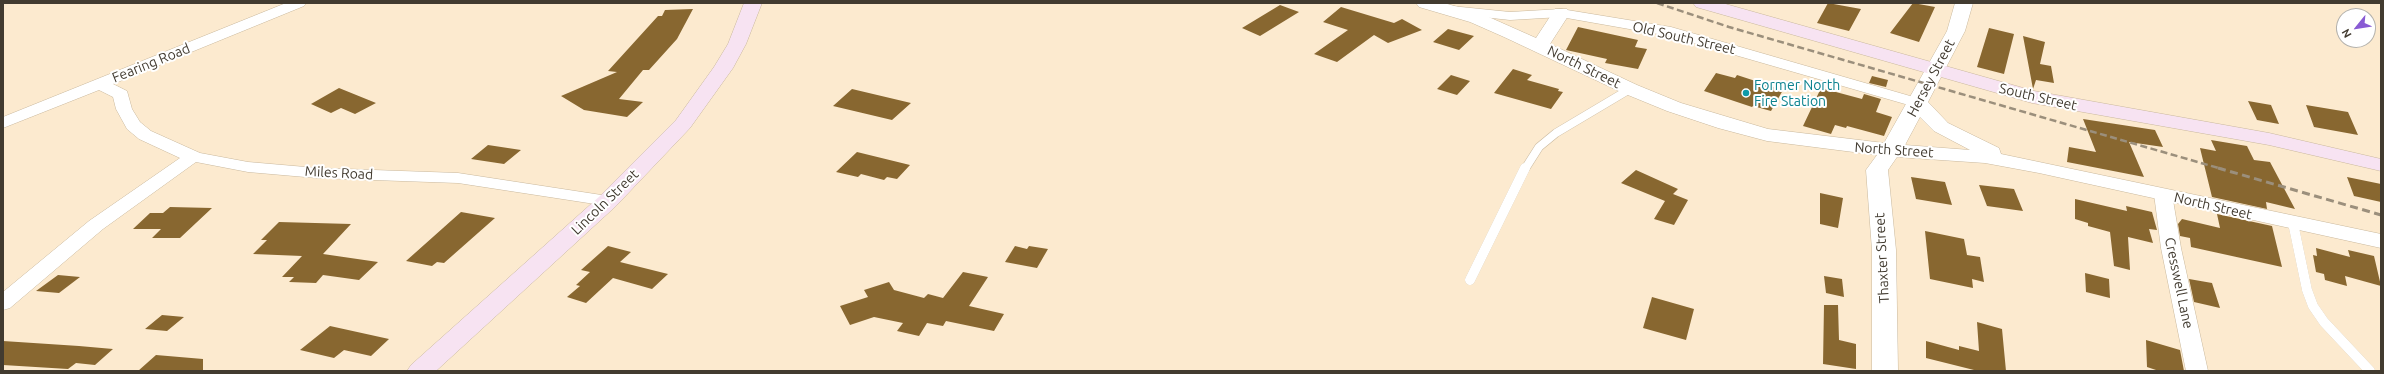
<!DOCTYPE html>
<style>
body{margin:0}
#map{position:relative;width:2384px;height:374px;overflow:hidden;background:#fceacf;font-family:Ubuntu,sans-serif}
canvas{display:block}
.frame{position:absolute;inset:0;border:4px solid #423b30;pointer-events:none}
.north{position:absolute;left:2336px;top:8px;width:40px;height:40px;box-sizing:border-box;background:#fff;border:1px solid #b3b1ac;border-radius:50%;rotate:240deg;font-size:11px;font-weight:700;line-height:16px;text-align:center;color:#423b30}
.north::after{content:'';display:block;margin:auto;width:14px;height:18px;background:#895bd4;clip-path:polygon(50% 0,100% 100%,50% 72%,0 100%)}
</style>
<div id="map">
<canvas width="2384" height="374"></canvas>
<div class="frame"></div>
<div class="north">N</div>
</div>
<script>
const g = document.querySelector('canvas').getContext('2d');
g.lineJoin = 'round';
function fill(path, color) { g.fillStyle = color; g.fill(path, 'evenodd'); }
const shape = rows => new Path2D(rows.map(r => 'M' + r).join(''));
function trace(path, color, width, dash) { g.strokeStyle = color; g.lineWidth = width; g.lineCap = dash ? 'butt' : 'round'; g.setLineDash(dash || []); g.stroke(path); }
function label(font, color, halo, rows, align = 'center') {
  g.font = font + ' Ubuntu,sans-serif'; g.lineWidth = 4; g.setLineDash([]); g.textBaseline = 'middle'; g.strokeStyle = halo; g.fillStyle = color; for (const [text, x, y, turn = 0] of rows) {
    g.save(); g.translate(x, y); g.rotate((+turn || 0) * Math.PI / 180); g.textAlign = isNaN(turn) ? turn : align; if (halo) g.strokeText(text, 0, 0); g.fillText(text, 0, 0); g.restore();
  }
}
fill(shape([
 [1828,3,1861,9,1849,31,1817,23],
 [1913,3,1935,7,1919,42,1890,33],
 [1280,5,1299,12,1260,36,1242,28],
 [1341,7,1394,23,1402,19,1422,30,1388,43,1374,35,1337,62,1314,54,1348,30,1323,22],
 [693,9,677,39,649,70,643,70,619,99,643,102,627,117,584,110,561,96,617,72,608,71,658,16,662,16,665,10],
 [1578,27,1638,40,1635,47,1647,49,1638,69,1605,63,1607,59,1566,50],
 [1989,28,2014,34,2004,74,1977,67],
 [1448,29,1474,36,1459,50,1433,42],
 [2023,36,2045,42,2040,64,2051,66,2054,83,2036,80,2033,89],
 [1513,69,1532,75,1527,80,1559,89,1558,91,1563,92,1551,109,1494,93],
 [1716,73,1735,78,1737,75,1783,90,1771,111,1753,106,1752,107,1704,91],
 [1451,75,1470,81,1457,95,1437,89],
 [1872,76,1888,80,1886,87,1869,83],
 [339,88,376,103,355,114,341,108,331,113,311,104],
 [1821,88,1862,99,1864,94,1881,99,1876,112,1892,117,1884,136,1847,126,1846,128,1835,125,1831,134,1803,126],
 [852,89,911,103,892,120,833,106],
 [2248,101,2271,105,2279,124,2257,120],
 [2306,105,2348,112,2358,135,2314,127],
 [2083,119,2155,130,2163,147,2129,142,2144,177,2067,162,2069,147,2096,152],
 [2211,140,2247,146,2254,160,2270,162,2295,209,2266,202,2267,209,2212,197,2200,148,2216,151],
 [488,145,521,150,504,164,471,159],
 [857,152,910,165,897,179,887,177,884,180,861,174,858,177,836,172],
 [1636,170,1678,189,1673,194,1688,200,1674,225,1654,219,1665,201,1621,183],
 [1911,177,1945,182,1952,205,1916,199],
 [2347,177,2381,184,2381,202,2354,196],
 [1979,185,2014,189,2023,211,1987,206],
 [1820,193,1843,198,1838,228,1820,224],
 [2075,199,2127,211,2126,206,2152,212,2157,230,2149,229,2153,243,2128,237,2130,270,2114,266,2110,232,2088,226,2088,223,2075,219],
 [170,207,212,208,180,238,152,238,161,229,133,229,150,213,163,213],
 [461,212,495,218,444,263,437,262,432,266,406,261],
 [2217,214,2272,226,2282,267,2191,247,2190,238,2180,236,2178,224,2182,219,2220,228],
 [279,222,351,224,323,254,378,262,359,280,323,275,316,283,289,282,294,277,282,277,302,256,253,254,267,240,261,240],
 [1925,231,1964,239,1967,255,1980,257,1984,282,1972,279,1973,288,1930,279],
 [608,246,631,252,620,262,668,274,652,289,613,278,586,303,567,297,580,286,576,285,590,272,581,270],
 [1015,246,1027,249,1029,246,1048,249,1037,268,1005,262],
 [2316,248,2350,257,2348,250,2374,256,2381,286,2345,276,2347,286,2325,280,2324,274,2316,272,2313,255,2317,256],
 [963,272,988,277,969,306,1004,314,994,331,946,321,943,326,927,323,919,336,897,331,903,323,874,317,850,325,840,306,868,297,864,290,889,282,894,290,924,298,928,294,943,298],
 [2085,273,2109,279,2110,298,2086,292],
 [58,275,80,277,59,293,36,291],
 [1824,276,1842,279,1844,297,1826,293],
 [2189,279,2212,283,2220,308,2194,302],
 [1652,297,1694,309,1686,340,1643,328],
 [1824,305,1838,305,1839,340,1856,344,1856,369,1823,364],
 [162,315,184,317,167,331,145,329],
 [1977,322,2002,329,2006,371,1978,371,1926,358,1926,341,1959,350,1959,346,1979,351],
 [330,326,389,339,371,356,344,350,334,358,300,350],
 [2146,340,2180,350,2184,371,2159,371,2147,367],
 [3,341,79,346,113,349,95,365,76,363,68,369,3,365],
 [156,355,203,359,203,371,138,371]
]), '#886730');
const serviceFar1 = shape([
 [1525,169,1539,147,1556,133,1630,89]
]);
const service = shape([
 [2293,223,2307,290,2313,306,2324,322,2370,371],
 [1470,280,1525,168]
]);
const minor = shape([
 [286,3,306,3,304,6,113,84,127,91,132,109,140,122,151,131,200,153,248,162,317,168,458,173,608,196,614,197,617,201,614,205,608,206,458,183,317,178,248,172,196,162,103,229,10,308,3,310,3,292,89,221,180,158,139,139,127,129,116,109,113,97,99,90,3,128,3,117,286,3],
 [1451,6,1510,12,1561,9,1671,27,1924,100,1926,103,1924,106,1912,106,1669,36,1561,17,1510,20,1446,13,1444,10,1446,7,1451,6],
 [2163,189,2169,190,2172,194,2181,248,2208,371,2186,371,2161,248,2154,194,2157,190,2163,189]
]);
const tertiary = shape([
 [1416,3,1444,3,1482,14,1536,38,1555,9,1567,9,1570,13,1550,44,1637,85,1681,103,1768,129,1884,143,1947,31,1955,3,1973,3,1965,31,1928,102,1948,123,1999,148,2001,154,2381,234,2381,248,2039,173,1985,163,1897,157,1888,170,1896,250,1898,371,1872,371,1872,250,1866,170,1877,155,1767,141,1718,128,1667,111,1623,93,1504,37,1470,22,1419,7,1416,3],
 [1920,117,1934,131,1970,150,1905,145,1920,117]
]);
const secondary = shape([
 [744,3,762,3,746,44,733,68,690,128,616,206,436,371,407,371,411,365,600,196,676,120,714,67,728,44,744,3],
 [1693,3,1722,3,2034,91,2269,133,2381,159,2381,171,2269,145,2032,103,1696,7,1693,3]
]);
trace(serviceFar1, '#c9b89d', 9);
trace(service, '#c9b89d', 10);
trace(minor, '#c9b89d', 1);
trace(tertiary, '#c9b89d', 1);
trace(secondary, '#c9b89d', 1);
trace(serviceFar1, '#fff', 8);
trace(service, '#fff', 10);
fill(minor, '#fff');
fill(tertiary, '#fff');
fill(secondary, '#f7e3f2');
trace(shape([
 [1657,3,1729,27,2222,169]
]), '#9b8f7c', 2.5, [7, 3.5]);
trace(shape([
 [2218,168,2381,215]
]), '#9b8f7c', 3, [8, 4.5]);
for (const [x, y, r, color] of [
 [1746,93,4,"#0f9aa8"]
]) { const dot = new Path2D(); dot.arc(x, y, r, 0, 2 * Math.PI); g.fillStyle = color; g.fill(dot); trace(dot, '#fff', 1.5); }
label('14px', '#423b30', '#fff', [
 ["Old South Street",1684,38,13],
 ["Fearing Road",151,63,-22],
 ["North Street",1584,67,26],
 ["Hersey Street",1931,78,-62],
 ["South Street",2038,97,13],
 ["North Street",1894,150,4],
 ["Miles Road",339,173,3],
 ["Lincoln Street",605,202,-44],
 ["North Street",2213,206,13],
 ["Thaxter Street",1882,258,-93],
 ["Cresswell Lane",2179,283,78]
]);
label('14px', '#0d838f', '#fff', [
 ["Former North",1754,85],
 ["Fire Station",1754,101]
], 'left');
</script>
